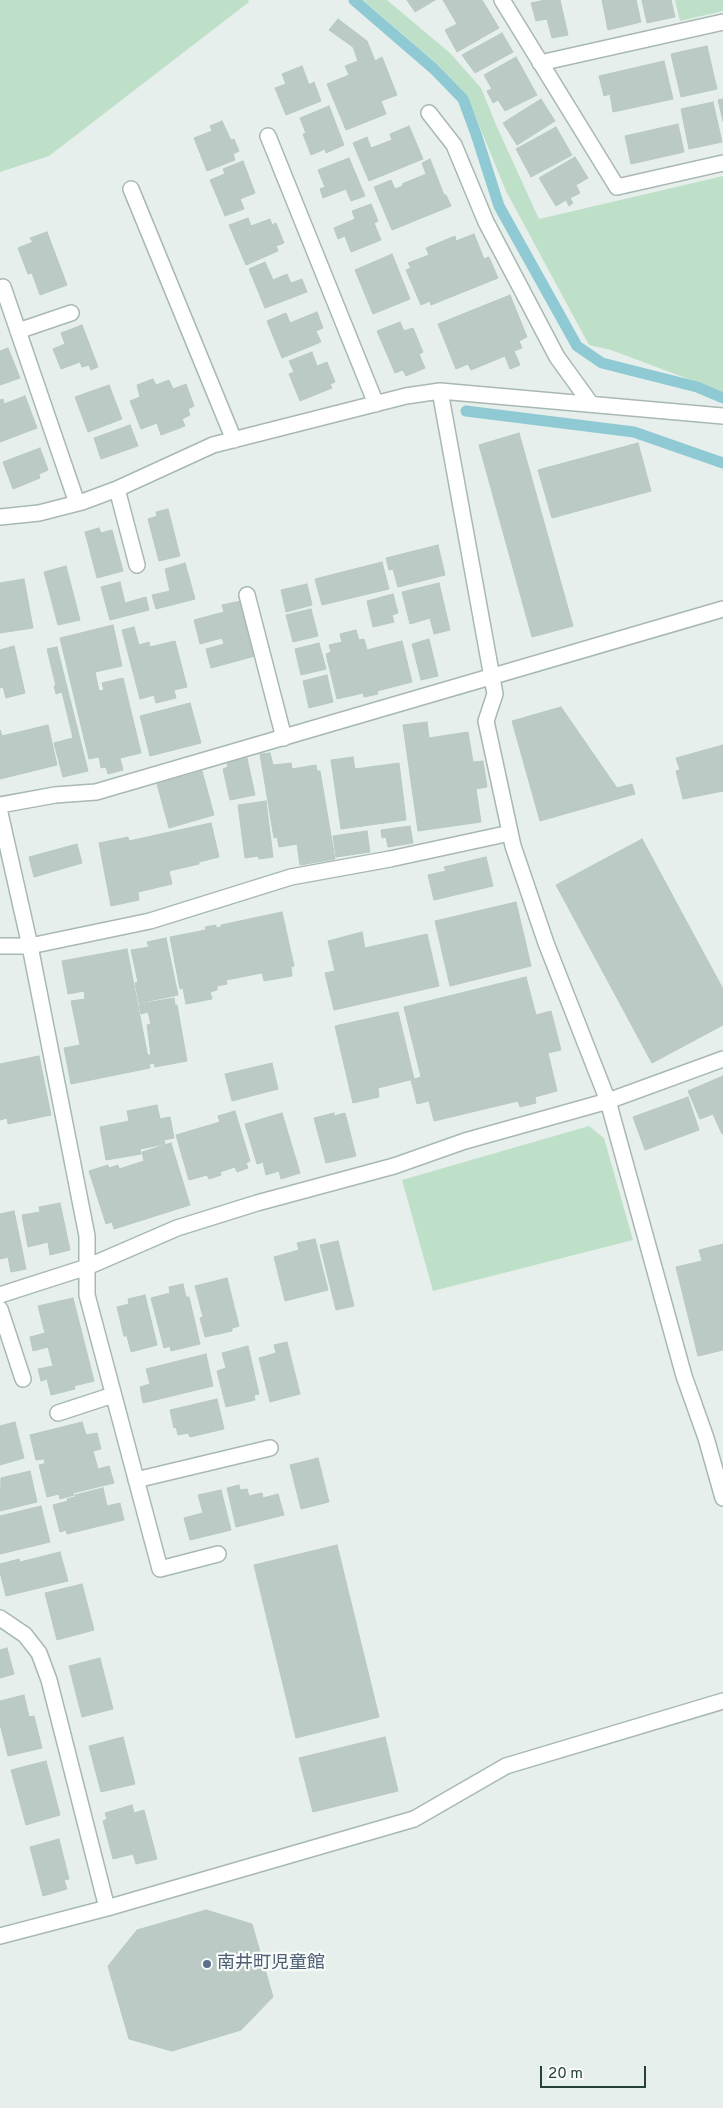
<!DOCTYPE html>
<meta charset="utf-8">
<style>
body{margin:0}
#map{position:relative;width:723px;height:2108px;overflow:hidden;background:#e6efeb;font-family:Overpass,sans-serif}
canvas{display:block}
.scale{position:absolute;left:540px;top:2066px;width:106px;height:22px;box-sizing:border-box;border:2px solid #24423a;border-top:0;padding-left:6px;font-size:15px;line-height:18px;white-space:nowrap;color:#24423a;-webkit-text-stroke:4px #f7fbf9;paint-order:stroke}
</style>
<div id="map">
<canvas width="723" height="2108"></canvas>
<div class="scale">20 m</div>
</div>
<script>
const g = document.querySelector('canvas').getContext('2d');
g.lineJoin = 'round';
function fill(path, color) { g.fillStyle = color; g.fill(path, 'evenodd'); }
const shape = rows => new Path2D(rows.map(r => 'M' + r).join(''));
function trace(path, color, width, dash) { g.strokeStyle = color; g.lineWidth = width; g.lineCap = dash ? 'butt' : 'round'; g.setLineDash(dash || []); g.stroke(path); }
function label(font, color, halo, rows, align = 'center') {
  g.font = font + ' Overpass,"Noto Sans JP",sans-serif'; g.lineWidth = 4.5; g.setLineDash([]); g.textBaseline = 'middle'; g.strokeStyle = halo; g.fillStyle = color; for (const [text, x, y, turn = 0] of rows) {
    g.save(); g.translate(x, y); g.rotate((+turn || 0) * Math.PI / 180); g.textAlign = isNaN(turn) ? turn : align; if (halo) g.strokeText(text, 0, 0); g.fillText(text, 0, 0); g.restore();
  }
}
fill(shape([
 [0,0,248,0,249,2,49,156,0,172],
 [363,0,387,0,450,53,481,88,497,127,539,219,723,176,723,392,611,350,589,345,506,191,467,96,438,65],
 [675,0,723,0,723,11,680,21],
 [589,1126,604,1138,633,1240,433,1291,402,1180]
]), '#bfe0c8');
trace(shape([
 [354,0,434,69,463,99,476,134,499,206,577,346,602,363,697,387,723,398],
 [466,411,634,432,723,463]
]), '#8ec9d4', 11);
const building = shape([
 [407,0,435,0,415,12,407,0],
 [443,0,482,0,499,28,457,52,445,30,457,24,443,0],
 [545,0,560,0,568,35,552,38,547,19,536,21,531,3,545,0],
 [602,0,636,0,641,22,608,30,602,0],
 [642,0,671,0,675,17,647,23,642,0],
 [338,19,367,41,375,61,382,57,397,95,381,101,386,114,346,130,327,84,349,75,345,66,358,61,353,47,329,30,338,19],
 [502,33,513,52,475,73,462,55,502,33],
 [707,46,717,89,681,97,671,54,707,46],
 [516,57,537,95,505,111,498,100,493,103,487,91,492,89,484,75,516,57],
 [664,61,673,99,613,112,610,94,604,96,599,76,664,61],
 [302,66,309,85,314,82,321,101,286,115,275,88,286,84,282,74,302,66],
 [541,99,555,121,517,145,503,123,541,99],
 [723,99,723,121,718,100,723,99],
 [713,102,722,142,689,149,681,109,713,102],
 [329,106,344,145,326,153,325,149,311,155,303,134,306,133,300,118,329,106],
 [222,121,231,140,234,139,239,151,233,154,235,160,207,171,194,138,212,131,210,126,222,121],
 [678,124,684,152,631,164,625,136,678,124],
 [409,126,423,159,369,181,353,143,367,137,371,148,392,140,390,134,409,126],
 [556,127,572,155,531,177,516,149,556,127],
 [575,157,588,178,576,185,580,193,570,198,573,203,569,206,566,200,556,206,539,178,575,157],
 [349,158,365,196,351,201,346,189,323,198,320,189,325,187,318,170,349,158],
 [430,159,444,195,446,195,451,206,392,230,374,187,391,180,395,189,403,186,402,184,426,174,422,163,430,159],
 [243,161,255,193,240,199,244,209,225,216,210,180,225,174,223,169,243,161],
 [371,204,378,221,374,223,381,240,351,252,345,236,338,239,334,228,355,219,352,211,371,204],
 [248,218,251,226,270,219,272,225,276,223,284,243,276,246,278,251,246,265,229,225,248,218],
 [47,232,67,285,40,295,32,273,28,274,18,248,33,242,30,238,47,232],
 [474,234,484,259,489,257,498,278,431,305,430,301,421,305,406,270,411,268,408,263,429,255,426,248,455,236,456,241,474,234],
 [392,254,410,299,373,314,355,270,392,254],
 [265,262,273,280,287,274,291,283,302,279,307,292,265,308,249,269,265,262],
 [510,295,527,337,519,341,522,348,514,351,520,365,510,369,505,356,471,370,468,364,456,369,438,324,510,295],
 [317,312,323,328,316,331,321,342,282,358,267,321,286,313,290,323,317,312],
 [400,322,404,331,413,328,423,352,419,354,425,368,406,376,403,370,395,373,377,331,400,322],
 [82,325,98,367,91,370,89,365,82,367,80,362,61,369,53,349,65,344,61,333,82,325],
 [8,348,20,378,0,385,0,351,8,348],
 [312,352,317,366,327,362,335,382,330,384,332,388,300,401,289,374,294,372,289,361,312,352],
 [153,379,156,385,169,380,173,389,186,384,194,406,188,409,190,415,182,419,185,426,161,435,157,423,141,429,130,401,140,397,137,385,153,379],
 [109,385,122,419,88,432,75,397,109,385],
 [25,396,37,428,0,442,0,400,3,399,4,404,25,396],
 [130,425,138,446,101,459,94,438,130,425],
 [519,433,573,626,532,637,479,445,519,433],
 [638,443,651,491,552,518,538,470,638,443],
 [40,448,48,470,39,474,40,478,13,489,3,462,40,448],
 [168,509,180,556,159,561,148,519,157,516,156,512,168,509],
 [99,528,101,533,112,530,123,571,97,578,85,532,99,528],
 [438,545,445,575,398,587,393,569,389,570,386,558,438,545],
 [382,562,389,589,322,605,315,579,382,562],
 [185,563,195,599,156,609,152,595,170,591,165,569,185,563],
 [66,566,80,620,58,625,44,572,66,566],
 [24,579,33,628,0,633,0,583,24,579],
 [120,582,125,603,146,597,149,610,110,620,101,587,120,582],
 [439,583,450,630,434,634,430,618,410,624,402,592,439,583],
 [307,584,312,605,286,612,281,590,307,584],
 [393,594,398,613,392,615,394,622,373,627,367,601,393,594],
 [241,601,255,656,211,668,206,649,224,644,222,638,200,644,194,620,224,612,222,605,241,601],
 [311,609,318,636,293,642,286,615,311,609],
 [113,625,122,666,95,672,99,691,104,690,102,683,123,678,141,753,120,758,123,770,108,774,106,767,101,768,99,757,89,759,60,638,113,625],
 [134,627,139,645,149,642,150,647,175,641,187,687,174,690,176,698,156,703,154,695,140,699,122,630,134,627],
 [356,630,359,640,364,639,367,650,402,641,412,682,377,691,378,694,364,697,363,693,337,699,326,654,331,652,329,645,342,642,340,634,356,630],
 [429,639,438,676,421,680,412,644,429,639],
 [319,643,326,669,301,675,295,649,319,643],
 [14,646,25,693,6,698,3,687,0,688,0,650,14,646],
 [57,647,88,771,63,777,54,743,73,738,62,692,56,694,54,686,56,686,47,649,57,647],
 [327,675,333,702,309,708,303,681,327,675],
 [190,703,201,743,150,756,140,716,190,703],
 [561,707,617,788,632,784,635,794,540,821,512,721,561,707],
 [427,722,429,738,468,732,473,762,483,761,487,787,476,789,481,822,418,831,403,725,427,722],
 [48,725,57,765,0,779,0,730,2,736,48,725],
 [723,745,723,791,683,799,676,771,680,770,676,758,723,745],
 [270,753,273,765,291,763,292,769,316,765,317,771,320,771,335,859,300,865,297,844,279,847,277,837,274,838,260,754,270,753],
 [353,757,355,769,399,763,406,820,341,829,331,760,353,757],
 [247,758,255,795,230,800,223,769,228,767,227,763,247,758],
 [202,771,214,815,169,828,157,784,202,771],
 [266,801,273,857,259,859,258,856,245,858,238,805,266,801],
 [211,823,219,857,199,862,199,864,169,871,172,884,138,892,139,900,111,906,99,843,128,837,129,841,211,823],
 [410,826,413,843,388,847,386,837,382,838,381,830,410,826],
 [367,831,370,852,336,857,333,836,367,831],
 [642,839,723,989,723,1025,652,1063,556,885,642,839],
 [77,844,82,863,34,877,29,857,77,844],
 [486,857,493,886,434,900,428,875,446,871,444,867,486,857],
 [516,902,531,966,450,986,435,921,516,902],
 [282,912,294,966,291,967,292,976,264,981,262,973,226,980,227,984,217,986,217,990,210,992,212,999,186,1004,183,988,180,989,170,937,206,930,205,927,216,925,216,928,221,927,221,925,282,912],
 [362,932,365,948,427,934,439,986,334,1010,325,973,335,971,328,941,362,932],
 [166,938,178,995,139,1003,135,983,138,982,131,950,149,947,147,942,166,938],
 [127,949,150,1068,71,1084,64,1048,80,1045,71,1001,85,999,84,991,68,994,62,961,127,949],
 [526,977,536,1015,551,1011,561,1050,548,1053,557,1091,535,1097,536,1103,520,1107,518,1101,434,1121,429,1101,417,1104,411,1080,421,1077,404,1007,526,977],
 [174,998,175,1005,177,1005,187,1061,155,1067,154,1063,150,1064,148,1055,151,1055,147,1025,151,1024,148,1012,141,1014,139,1004,174,998],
 [398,1012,414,1079,378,1088,379,1097,353,1103,335,1026,398,1012],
 [39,1056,51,1115,8,1124,7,1118,0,1120,0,1064,39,1056],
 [272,1063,278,1089,232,1101,225,1074,272,1063],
 [723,1076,723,1133,722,1134,713,1114,700,1119,688,1091,723,1076],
 [688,1097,699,1130,645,1150,633,1117,688,1097],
 [157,1105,160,1119,170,1117,174,1138,164,1140,165,1144,140,1149,141,1154,106,1160,100,1127,129,1121,127,1111,157,1105],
 [235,1111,250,1161,246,1163,248,1168,237,1172,235,1167,220,1172,221,1175,209,1179,207,1175,189,1180,176,1135,220,1122,218,1116,235,1111],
 [282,1113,300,1173,281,1179,279,1171,266,1175,263,1162,257,1164,245,1124,282,1113],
 [334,1113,334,1116,345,1113,356,1156,326,1163,314,1118,334,1113],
 [171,1143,190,1205,114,1229,112,1222,106,1224,89,1171,108,1165,109,1168,118,1165,119,1169,144,1161,142,1152,171,1143],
 [60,1203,70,1250,50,1255,48,1242,28,1247,22,1215,40,1212,39,1207,60,1203],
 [14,1211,26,1269,11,1272,8,1257,0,1259,0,1214,14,1211],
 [315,1239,328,1290,285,1301,274,1257,299,1250,297,1243,315,1239],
 [338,1241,354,1306,336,1310,320,1245,338,1241],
 [723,1244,723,1350,698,1356,676,1267,702,1261,699,1250,723,1244],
 [227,1278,239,1326,232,1328,232,1331,205,1337,200,1318,203,1317,195,1286,227,1278],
 [183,1284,186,1297,189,1297,200,1344,171,1351,170,1346,164,1348,151,1298,170,1293,169,1287,183,1284],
 [145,1295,157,1345,131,1352,127,1336,124,1336,117,1307,129,1304,128,1299,145,1295],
 [73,1298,94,1381,74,1386,75,1389,51,1395,47,1379,41,1381,38,1369,53,1366,48,1347,33,1351,30,1337,45,1333,38,1306,73,1298],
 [287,1342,300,1394,270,1402,259,1358,276,1353,274,1345,287,1342],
 [248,1346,259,1394,254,1395,255,1400,226,1407,217,1371,226,1368,222,1353,248,1346],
 [206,1354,213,1386,143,1403,140,1387,150,1384,146,1369,206,1354],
 [217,1399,224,1429,190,1437,188,1433,178,1435,176,1427,174,1428,170,1410,217,1399],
 [15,1422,24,1458,0,1465,0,1426,15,1422],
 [82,1422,86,1435,97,1433,101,1449,45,1463,44,1459,36,1460,30,1435,82,1422],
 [93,1451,98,1469,109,1466,114,1483,73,1493,74,1495,60,1499,59,1494,47,1497,39,1465,93,1451],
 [318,1458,329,1502,301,1509,290,1465,318,1458],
 [30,1471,37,1502,0,1511,1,1478,30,1471],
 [239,1485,240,1490,247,1489,249,1496,262,1493,263,1498,278,1494,284,1515,236,1527,227,1488,239,1485],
 [103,1488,107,1506,120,1503,124,1520,67,1534,66,1530,60,1532,53,1505,68,1501,67,1499,75,1497,75,1495,103,1488],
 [221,1490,231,1530,190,1540,184,1518,203,1513,198,1495,221,1490],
 [41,1506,50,1542,0,1554,0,1516,41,1506],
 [337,1545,379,1717,296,1738,254,1565,337,1545],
 [60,1552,68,1581,6,1596,0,1572,0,1564,19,1559,20,1562,60,1552],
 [82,1584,94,1630,57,1640,45,1593,82,1584],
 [7,1648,14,1674,0,1678,0,1650,7,1648],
 [100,1658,113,1709,82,1717,69,1666,100,1658],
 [24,1695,29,1717,34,1716,42,1748,8,1756,0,1724,0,1701,24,1695],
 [123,1737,135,1784,101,1792,89,1746,123,1737],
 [385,1737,398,1791,313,1812,299,1758,385,1737],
 [46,1761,60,1815,26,1825,11,1770,46,1761],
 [132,1805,134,1813,144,1810,157,1859,136,1864,133,1854,113,1859,103,1821,107,1819,105,1813,132,1805],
 [59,1839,69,1879,64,1880,67,1889,43,1896,30,1847,59,1839],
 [206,1910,252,1924,273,1997,241,2030,172,2051,129,2039,108,1966,137,1930,206,1910]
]);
fill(building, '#bbcac4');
trace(building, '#b8c9c2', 1);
const minor = shape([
 [502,0,617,187,723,163],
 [540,63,723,22],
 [429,113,454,145,486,222,557,357,591,404],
 [268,136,376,404],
 [131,189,234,440],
 [3,287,77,503],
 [18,331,71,313],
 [440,391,495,694,486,721,513,846,546,943,608,1101,684,1376,706,1438,723,1498],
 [117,489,137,565],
 [0,517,39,513,82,502,117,489,213,445,406,396,440,391,723,416],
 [247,595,284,738],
 [0,805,55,795,96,792,723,609],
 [0,813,30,946,87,1236,87,1295,160,1569,218,1554],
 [0,946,30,946,150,921,291,877,390,859,510,833],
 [0,1295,87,1267,177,1228,257,1203,394,1166,465,1141,608,1101,723,1059],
 [0,1309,23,1379],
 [58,1413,113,1395],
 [136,1480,270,1448],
 [0,1618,25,1635,39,1653,49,1680,107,1908],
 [0,1936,107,1908,414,1819,506,1766,723,1701]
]);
trace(minor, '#a8b8b2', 18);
trace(minor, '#fff', 15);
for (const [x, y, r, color] of [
 [207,1964,5,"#5c6f8a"]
]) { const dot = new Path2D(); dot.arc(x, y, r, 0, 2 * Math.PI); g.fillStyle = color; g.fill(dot); trace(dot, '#f7fbf9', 2); }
label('18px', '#4e5e75', '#f7fbf9', [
 ["南井町児童館",217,1964]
], 'left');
</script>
